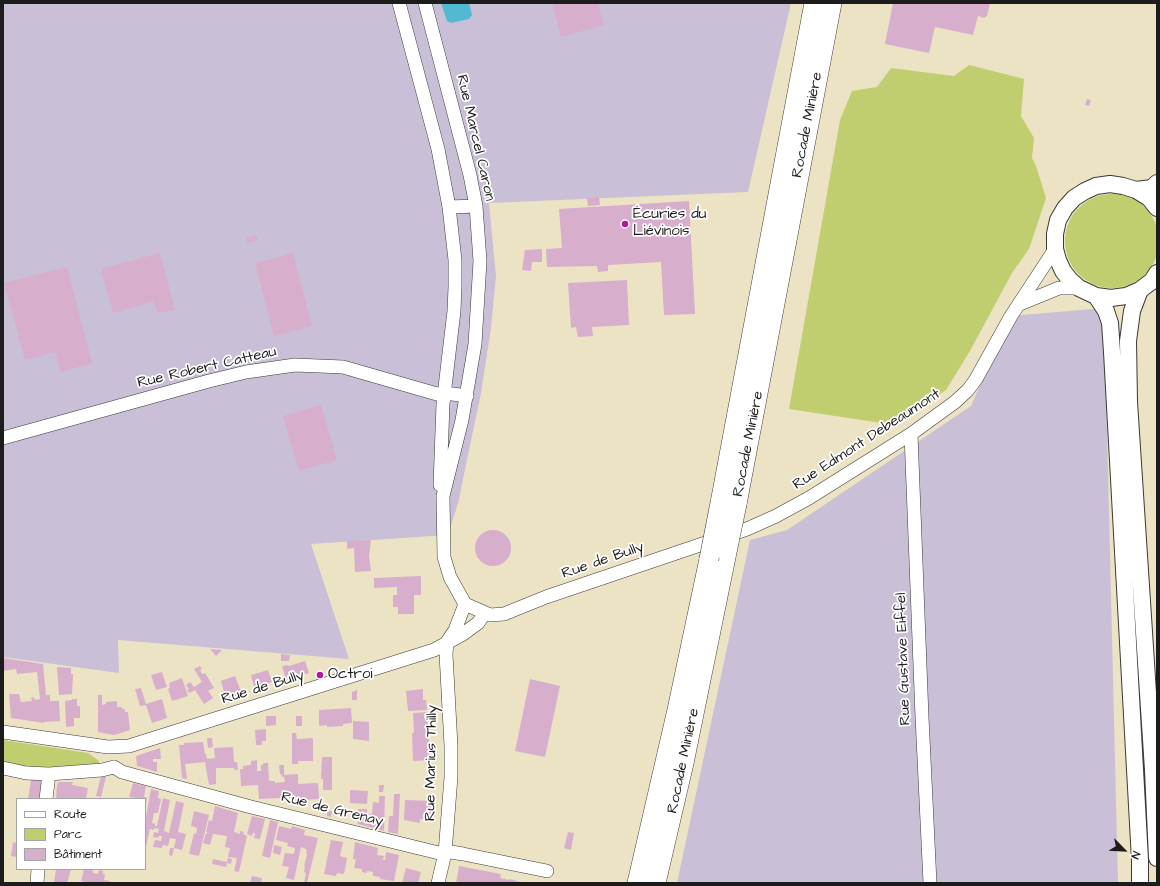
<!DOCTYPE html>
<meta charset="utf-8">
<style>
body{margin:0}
#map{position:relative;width:1160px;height:886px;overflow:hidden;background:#ece3c4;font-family:"Architects Daughter",sans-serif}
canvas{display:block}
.frame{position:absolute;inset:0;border:4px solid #1c1c1c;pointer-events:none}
.legend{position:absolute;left:16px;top:798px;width:130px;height:72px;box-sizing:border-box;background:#fff;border:1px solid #a4a4a4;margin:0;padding:5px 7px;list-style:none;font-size:12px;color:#1c1c1c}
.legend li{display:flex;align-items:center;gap:8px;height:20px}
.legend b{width:20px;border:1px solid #a4a4a4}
.north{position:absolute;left:1104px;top:830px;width:40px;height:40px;-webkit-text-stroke:3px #fff;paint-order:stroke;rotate:114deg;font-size:11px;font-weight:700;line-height:16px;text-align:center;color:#1c1c1c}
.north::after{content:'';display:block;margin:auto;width:14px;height:18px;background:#1c1c1c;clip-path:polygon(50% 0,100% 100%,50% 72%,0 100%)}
</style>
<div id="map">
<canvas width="1160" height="886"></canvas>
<div class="frame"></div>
<ul class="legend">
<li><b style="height:5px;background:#fff"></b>Route</li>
<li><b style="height:11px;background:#c0ce70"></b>Parc</li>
<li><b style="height:11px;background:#d8aecd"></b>Bâtiment</li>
</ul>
<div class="north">N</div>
</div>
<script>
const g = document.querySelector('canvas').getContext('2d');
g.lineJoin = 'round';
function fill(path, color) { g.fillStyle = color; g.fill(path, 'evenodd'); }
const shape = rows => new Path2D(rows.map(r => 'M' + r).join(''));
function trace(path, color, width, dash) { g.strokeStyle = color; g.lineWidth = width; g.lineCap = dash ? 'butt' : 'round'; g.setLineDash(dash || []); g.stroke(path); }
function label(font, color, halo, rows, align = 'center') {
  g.font = font + ' "Architects Daughter",sans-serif'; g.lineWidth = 3.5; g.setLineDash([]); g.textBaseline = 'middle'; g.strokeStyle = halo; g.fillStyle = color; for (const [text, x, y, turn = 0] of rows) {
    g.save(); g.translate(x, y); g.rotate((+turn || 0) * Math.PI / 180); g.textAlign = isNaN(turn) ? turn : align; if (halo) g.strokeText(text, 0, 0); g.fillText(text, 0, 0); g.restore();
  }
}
fill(shape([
 [3,3,791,3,748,192,489,203,496,276,491,328,481,393,462,484,459,500,448,535,311,544,349,659,118,640,119,673,3,657],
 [1104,308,1118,883,677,883,750,540,787,530,971,406,1011,316]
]), '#c9bfd7');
fill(shape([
 [969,65,1024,79,1021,116,1034,138,1032,158,1036,166,1046,198,1029,249,1012,273,970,351,946,390,895,425,789,409,840,120,852,91,877,87,891,68,954,76],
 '1065 241a47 47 0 1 1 94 0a47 47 0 1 1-94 0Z',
 [3,740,88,753,99,761,99,767,27,771,3,765]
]), '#c0ce70');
fill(shape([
 [441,3,469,3,472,15,469,19,451,23,447,21]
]), '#53b9d1');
fill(shape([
 [552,3,598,3,604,25,561,37],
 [893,3,990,3,987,16,984,18,978,16,973,35,935,27,929,53,885,44],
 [1087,99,1091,100,1089,106,1085,105],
 [599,197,600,205,588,206,587,198],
 [689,201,695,314,664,315,661,262,608,265,608,271,598,272,597,266,547,267,546,249,562,248,559,209],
 [256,235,258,240,247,243,246,238],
 [542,249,542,262,532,262,531,271,522,270,525,250],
 [160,253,175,310,157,313,154,301,113,313,101,269],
 [293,253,312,326,274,336,255,263],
 [67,267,92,363,61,372,55,352,25,360,4,283],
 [627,280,629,325,592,327,593,336,578,337,576,327,571,328,568,283],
 [321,405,337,460,299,471,283,416],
 '475 548a18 18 0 1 1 36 0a18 18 0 1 1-36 0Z',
 [371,540,369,556,371,571,355,572,354,548,347,549,347,541],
 [421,576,421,595,414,595,414,614,398,614,398,607,393,607,393,595,397,595,397,587,374,588,374,578],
 [210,649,222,650,216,656],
 [281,654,290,655,289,661,281,661],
 [3,658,43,664,46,695,50,695,50,701,59,701,60,721,44,722,44,723,11,718,9,694,19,694,21,702,32,701,31,698,34,697,35,700,40,699,37,672,17,674,16,669,3,671],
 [305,661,309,673,286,680,282,666,288,665,289,666],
 [200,666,202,669,200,670,202,674,205,673,214,688,208,691,213,698,204,704,195,690,189,693,187,690,189,689,186,685,190,682,194,687,202,682,194,669],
 [57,667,71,668,71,674,73,674,72,694,59,695],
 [268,670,272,682,254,687,251,675],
 [162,672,167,687,156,690,151,675],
 [235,676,242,694,226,699,221,681],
 [182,678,188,696,172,701,168,689,170,688,169,683],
 [530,679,560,686,545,757,515,751],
 [141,688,146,704,162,699,167,718,152,723,146,705,140,706,135,689],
 [423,689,423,700,426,700,427,710,408,711,406,691],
 [357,690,357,700,352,700,352,692],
 [98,695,102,695,102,705,106,704,106,702,117,701,117,707,122,707,122,709,125,709,125,712,128,712,130,730,114,735,98,732],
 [72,699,77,699,77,706,80,706,80,718,74,718,74,726,66,727,65,701,72,700],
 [351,708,352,723,343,724,343,726,327,727,327,725,319,726,319,710],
 [427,712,430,760,413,761,412,733,414,733,413,713],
 [266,716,276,716,276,725,266,726],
 [296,716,302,716,302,726,296,726],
 [353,721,369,722,369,741,353,739],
 [266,729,266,741,262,741,262,745,256,745,255,730],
 [292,733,296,733,297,739,313,738,313,761,298,761,298,764,292,764],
 [207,738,212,738,213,747,208,748],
 [203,742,205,754,206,754,207,759,215,758,214,748,233,747,234,762,237,762,238,770,235,770,234,768,216,768,216,784,209,785,205,762,185,764,187,779,182,778,179,745,184,745,184,743],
 [160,748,161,759,153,759,153,762,157,762,157,772,137,766,136,756],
 [322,757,332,757,332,790,323,790,323,779,321,779],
 [257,760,257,771,261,771,261,765,263,765,263,763,268,763,269,781,275,781,275,783,285,782,284,777,282,777,281,774,280,774,279,765,284,765,284,775,298,774,298,784,318,783,319,799,299,800,299,797,259,799,258,785,241,786,240,769,243,769,243,766,251,765,251,761],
 [101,776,106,777,101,797,96,796],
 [42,779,39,799,28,799,31,780],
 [59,782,73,782,72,785,88,788,86,799,56,799,57,785],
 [133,783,146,786,144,797,147,798,146,805,145,799,129,797],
 [379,785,384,785,383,792,379,792],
 [151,789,159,791,158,798,161,799,158,813,154,813,152,823,155,824,155,826,157,826,163,798,170,800,164,831,169,833,176,801,184,803,178,832,186,834,182,850,174,848,176,839,170,838,168,846,163,845,162,848,153,847,155,840,161,841,162,836,159,836,158,838,153,837,154,832,158,833,159,829,154,828,154,830,150,829,145,850,145,822],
 [350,790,368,791,367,804,350,803],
 [394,794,400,794,398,834,388,832,389,816,393,816],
 [379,796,385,796,384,831,358,824,358,809,367,809,367,814,372,814,373,802,379,803],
 [405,800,435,801,434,820,420,819,420,823,404,820],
 [215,806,238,813,234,832,240,834,240,831,244,832,243,834,247,836,239,872,234,871,237,858,228,857,230,848,225,847,227,836,213,834,210,845,203,843,206,833,210,834,206,832,209,820,212,821],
 [194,811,209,815,199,856,189,854,194,833,196,834,197,828,191,826],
 [327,811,332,811,331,817,327,816],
 [252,816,265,819,260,839,254,838,255,833,253,833,252,836,247,834],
 [270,820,278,822,270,858,262,856],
 [279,826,291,829,292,826,305,830,304,835,318,838,307,883,304,883,306,873,304,872,305,867,304,866,307,855,306,849,301,847,294,880,286,878,289,867,282,866,285,853,294,854,295,848,287,846,288,843,276,840],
 [568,832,574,833,571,850,564,848],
 [331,840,343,842,340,856,347,858,344,874,337,873,336,876,324,874],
 [13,842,17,843,17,857,11,856],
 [355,842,378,848,377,855,384,856,383,860,385,860,386,852,399,855,394,881,380,879,380,877,373,876,373,872,367,871,367,873,362,872,362,869,354,868,356,859,353,859],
 [274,845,282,847,280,855,273,853],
 [170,848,174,848,172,856,169,855],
 [228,858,232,859,231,864,227,863,226,867,212,864,213,859,227,862],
 [459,866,501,874,500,878,509,880,509,879,525,883,456,883],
 [406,868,421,872,418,883,402,883],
 [56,869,71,869,67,883,54,883],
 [84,869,92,869,93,873,98,874,99,870,103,871,103,874,105,874,104,880,110,881,110,883,89,883,81,881],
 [252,876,262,878,261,883,250,883]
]), '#d8aecd');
const minor = shape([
 [399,3,438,149,449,207,455,260,455,287,454,311,443,404,440,485],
 [425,3,470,175,476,206,480,261,475,344,462,420,443,496,444,557,450,577,465,604],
 [449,207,476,206],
 [1020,304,1059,288,1079,288],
 [911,434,922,717,930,883],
 [3,438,209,381,246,372,295,365,343,367,437,394,445,393,467,396],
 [465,604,490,615,504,614,546,597,747,529,776,516,809,498,911,434,955,402,968,390,976,379,1011,316,1055,249],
 [3,732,108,747,129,746,434,650,463,634,478,623,485,613],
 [114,767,122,772,251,807,439,853,451,852,463,854,547,871],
 [3,768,26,773,49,774,102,770,114,767],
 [46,799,49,774],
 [37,883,38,869],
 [438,883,445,853,451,777,451,746,446,654,447,642,455,630,465,604]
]);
const major = shape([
 [1136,190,1152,188,1157,183],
 [1157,208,1149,198,1136,190,1123,186,1110,184,1096,186,1085,191,1074,198,1065,208,1058,220,1055,234,1055,249,1058,260,1063,271,1070,280,1079,288,1096,296,1111,298,1126,296,1140,290,1152,281,1157,273],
 [1140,290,1132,311,1128,341,1129,402,1153,770,1157,858],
 [1096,296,1106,311,1110,323,1112,352,1140,860,1140,883]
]);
const highway = shape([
 [720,503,814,3],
 [737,504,832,3],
 [637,883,677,710,709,559],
 [656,883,684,763,727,552]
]);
trace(minor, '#3b3a35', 14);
trace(major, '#3b3a35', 18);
trace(highway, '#3b3a35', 20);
trace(minor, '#fff', 13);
trace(major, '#fff', 16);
trace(highway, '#fff', 19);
const highwayBridge = shape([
 [727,552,737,504],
 [709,559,720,503]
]);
trace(highwayBridge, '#3b3a35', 20, []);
trace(highwayBridge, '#fff', 19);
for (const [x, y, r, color] of [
 [625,224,4,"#b5179e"],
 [320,675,4,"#b5179e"]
]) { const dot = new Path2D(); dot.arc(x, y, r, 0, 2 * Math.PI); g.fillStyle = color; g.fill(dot); trace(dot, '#fff', 1.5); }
label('15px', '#1c1c1c', '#fff', [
 ["Rocade Minière",808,125,-79],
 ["Rue Marcel Caron",475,138,77],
 ["Rue Robert Catteau",207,368,-13],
 ["Rue Edmont Debeaumont",867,440,-33],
 ["Rocade Minière",749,444,-79],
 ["Rue de Bully",603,561,-19],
 ["Rue Gustave Eiffel",904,659,-92],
 ["Rue de Bully",263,688,-17],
 ["Rocade Minière",684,761,-78],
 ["Rue Marius Thilly",432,763,-89],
 ["Rue de Grenay",332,810,14]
]);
label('15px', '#1c1c1c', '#fff', [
 ["Écuries du",633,215],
 ["Liévinois",633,232],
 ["Octroi",328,675]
], 'left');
</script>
